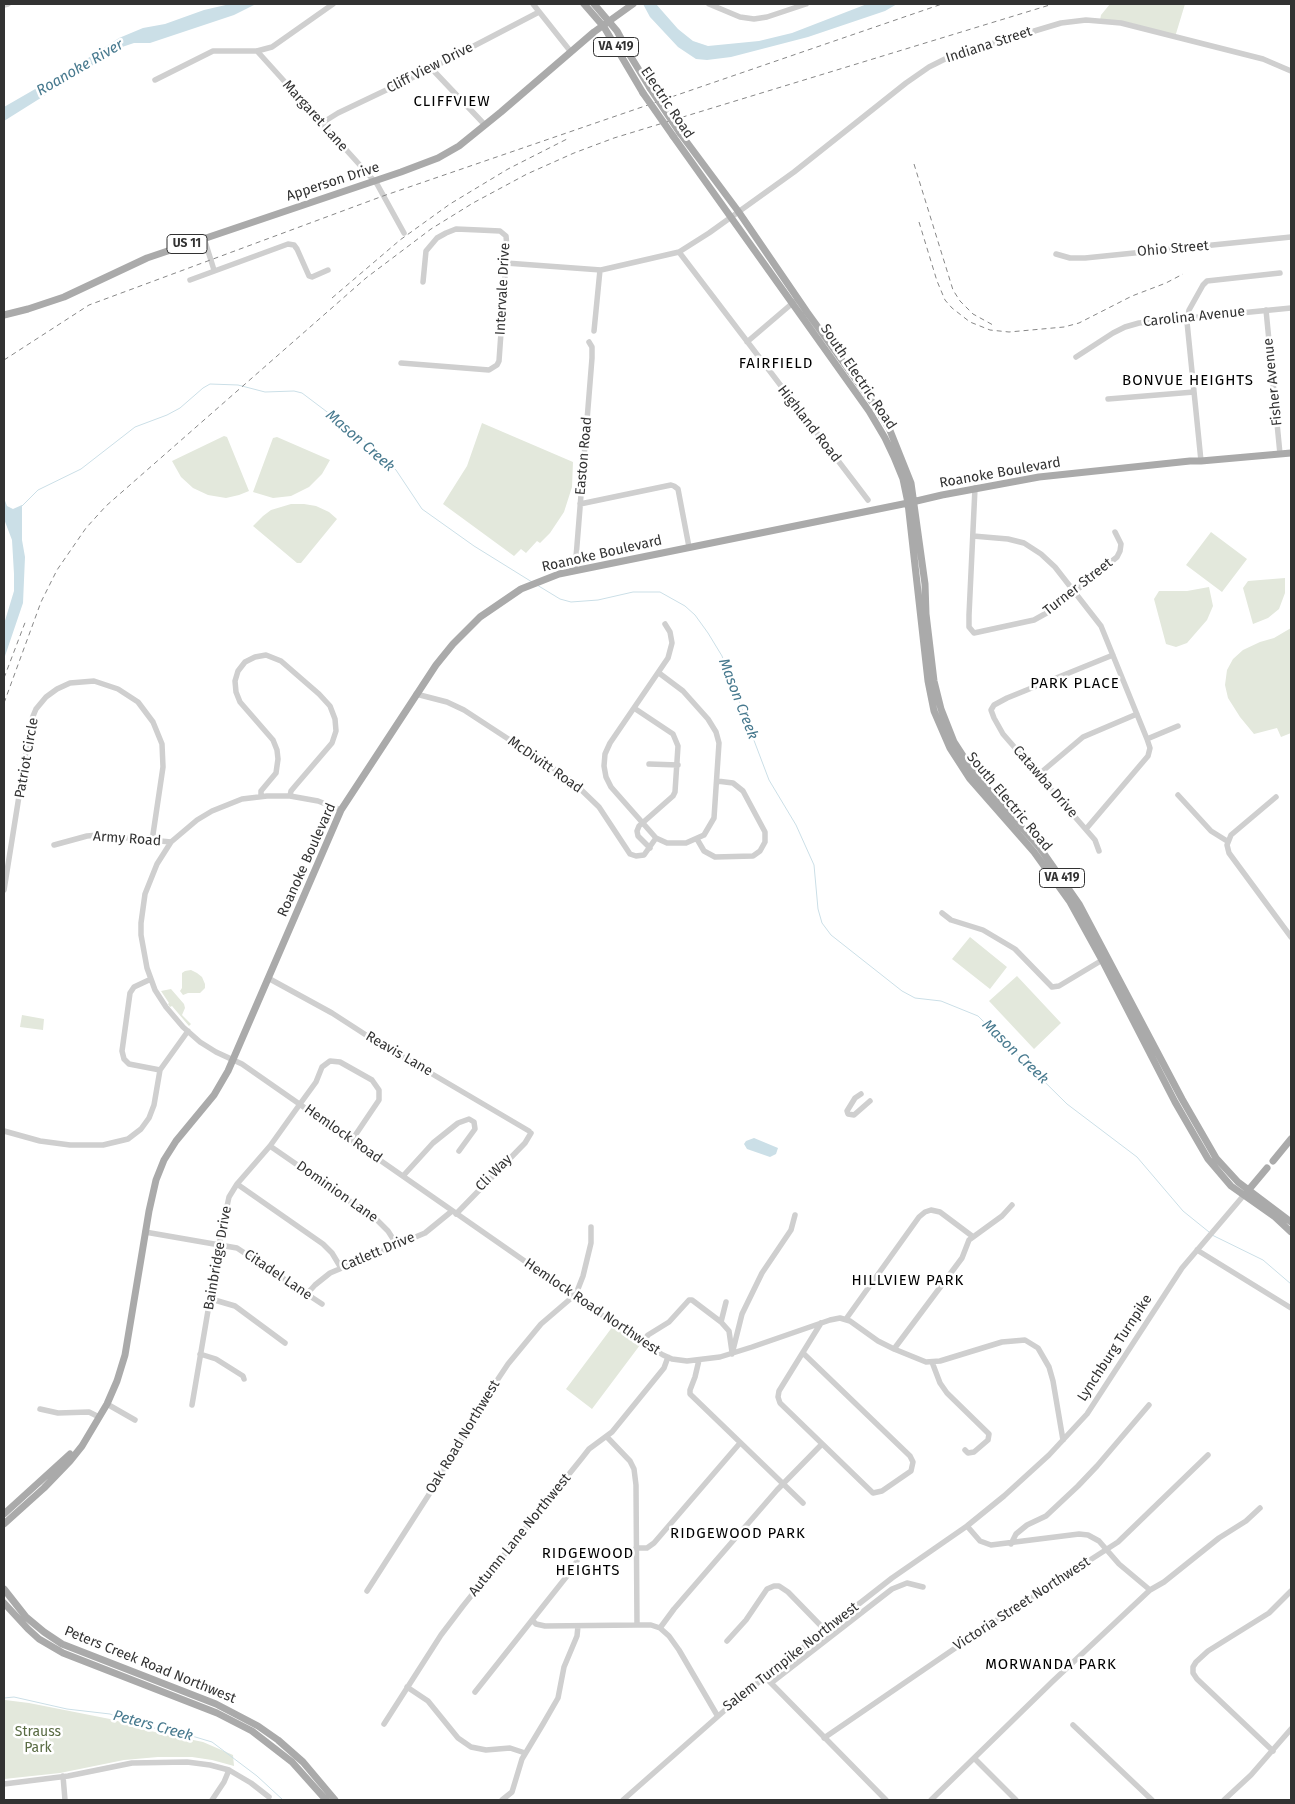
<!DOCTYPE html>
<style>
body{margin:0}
#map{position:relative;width:1295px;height:1804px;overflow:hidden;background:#fff;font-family:"Fira Sans",sans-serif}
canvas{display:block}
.frame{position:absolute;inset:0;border:5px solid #323232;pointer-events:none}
</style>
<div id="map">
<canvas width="1295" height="1804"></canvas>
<div class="frame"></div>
</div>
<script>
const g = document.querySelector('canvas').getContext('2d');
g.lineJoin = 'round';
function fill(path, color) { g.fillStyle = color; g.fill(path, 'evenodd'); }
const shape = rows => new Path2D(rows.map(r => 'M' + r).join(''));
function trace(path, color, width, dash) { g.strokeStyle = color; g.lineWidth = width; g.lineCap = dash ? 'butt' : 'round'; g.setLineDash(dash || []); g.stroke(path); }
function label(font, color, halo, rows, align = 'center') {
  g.font = font + ' "Fira Sans",sans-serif'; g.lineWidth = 5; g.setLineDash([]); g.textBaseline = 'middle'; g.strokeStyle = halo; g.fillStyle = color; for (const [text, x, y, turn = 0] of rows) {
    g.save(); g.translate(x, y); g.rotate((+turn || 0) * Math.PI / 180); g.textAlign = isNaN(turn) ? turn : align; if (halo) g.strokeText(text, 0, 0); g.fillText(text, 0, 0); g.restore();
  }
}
fill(shape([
 [1110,4,1185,4,1175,37,1100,20,1101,15],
 [482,423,573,462,572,487,564,512,550,533,540,543,537,541,526,553,521,549,514,556,443,504,467,466],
 [224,436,227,437,249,491,239,495,226,498,208,495,193,488,181,477,172,461],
 [277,437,330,460,322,474,309,487,291,496,273,498,253,492,273,438],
 [291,504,304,504,316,506,329,512,337,519,301,563,297,563,253,526,263,516,271,510],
 [1211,532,1247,559,1222,592,1186,565],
 [1285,578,1285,593,1279,609,1268,618,1253,624,1243,588,1248,581],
 [1209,587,1213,606,1207,620,1187,643,1176,647,1166,644,1154,599,1159,591,1187,591],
 [1291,628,1291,733,1281,737,1277,728,1254,734,1240,717,1228,698,1225,685,1227,670,1233,659,1243,650,1260,642,1274,638],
 [970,937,1007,967,990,989,952,959],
 [191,970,197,973,202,977,205,984,205,988,200,993,188,993,183,995,180,991,182,988,182,973,185,971],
 [1017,976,1061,1023,1034,1049,989,1001],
 [171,989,184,1004,185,1008,182,1015,191,1024,189,1026,172,1006,170,1007,168,1004,169,1003,161,991],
 [22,1015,44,1019,43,1030,20,1027],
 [613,1326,640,1345,592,1409,566,1389],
 [5,1700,29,1703,115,1720,136,1728,203,1742,233,1755,234,1766,212,1760,192,1757,158,1757,124,1760,60,1773,4,1779,4,1701]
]), '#e3e8dc');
fill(shape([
 [230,4,256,4,234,15,150,43,134,43,122,47,4,121,4,107,82,62,119,38,143,28,165,24,204,10],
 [643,4,656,4,678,29,693,41,708,46,759,41,792,33,867,4,897,4,885,11,808,37,731,57,707,60,696,59,678,47,650,17],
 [4,498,7,506,13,509,22,505,22,540,25,557,23,603,4,659,4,624,14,591,14,574,12,540,4,519],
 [754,1138,778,1148,776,1154,770,1157,747,1149,744,1144,746,1141]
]), '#cbdfe7');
trace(shape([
 [21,507,38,490,81,469,135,427,167,415,180,408,203,388,210,384,238,385,265,392,294,391,302,393,359,436,396,470,422,509,474,546,532,582],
 [537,585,560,599,571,602,598,600,633,592,660,592,685,606,695,615,708,633,722,656,769,780,796,825,814,865,818,909,822,923,831,935,902,991,915,998,941,1001,978,1016,1067,1104,1137,1157,1183,1211,1209,1232],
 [1212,1235,1263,1260,1291,1284],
 [4,1698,14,1697,67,1709,110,1714,135,1724,192,1736,212,1742,257,1776,283,1800]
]), '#cbdfe7', 1);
trace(shape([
 [533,4,571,52],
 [709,4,740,17,754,19,767,17,806,4],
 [4,5,8,4],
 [257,51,377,184,404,233],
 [431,68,485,125],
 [155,80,213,51,257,51,272,47,333,4],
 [322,123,338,113,422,73,539,12],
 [204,238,214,270],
 [679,252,868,500],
 [1056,254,1070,258,1085,258,1291,237],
 [506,263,601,270,679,252,709,233,794,172,906,83,929,67,951,56,1061,23,1086,20,1121,23,1263,59,1291,71],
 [190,280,288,244,294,245,297,249,309,276,312,277,328,270],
 [1266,310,1280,454],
 [594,331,600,270],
 [747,342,795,301],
 [1076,357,1113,333,1125,327,1139,323,1291,308],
 [401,363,489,370,497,365,499,361,507,247,506,236,500,231,479,230,456,229,446,233,437,238,426,251,423,282],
 [1108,399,1194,392],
 [1201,461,1187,322,1189,310,1203,285,1207,281,1280,273],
 [975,488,969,615,969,627,974,633,1034,620,1052,610,1117,557,1120,551,1121,544,1115,532],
 [580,504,671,485,674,486,678,489,689,547],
 [973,536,1008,539,1024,543,1041,554,1055,567,1101,626,1147,739,1150,748,1148,756,1086,829],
 [575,570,592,358,592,347,589,342],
 [659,673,683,691,708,719,716,732,719,743,714,818,704,835,686,843,667,843,656,838,611,787,606,777,604,766,605,754,610,743,668,658,672,643,670,632,665,624],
 [416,694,447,702,464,710,571,780,599,807,630,854,636,856,644,855,656,838],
 [634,708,673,734,678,746,675,792,673,796,639,826,637,831,638,836,650,848],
 [1147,739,1178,726],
 [649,764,678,765],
 [1038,775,1083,737,1137,714],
 [1178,795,1211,831,1227,841],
 [261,796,261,791,276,773,278,759,277,750,273,740,240,702,236,692,235,681,238,671,245,662,255,657,266,655,281,661,319,694,330,706,335,719,336,731,332,743,296,785,291,791,290,796],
 [1276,797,1231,835,1227,845,1229,853,1291,937],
 [341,810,318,801,290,796,267,796,242,799,212,811,197,820,171,842,157,864,145,894,141,923,141,935,147,968,155,990,166,1007,183,1027,200,1042,216,1052,242,1064,635,1338,663,1355,672,1359,687,1361,720,1357,752,1347,830,1320,840,1318,850,1321,878,1341,894,1349,926,1362,940,1361,1002,1342,1025,1340,1038,1348,1049,1367,1053,1381,1063,1440],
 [697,839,704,851,715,857,753,856,760,851,765,842,765,832,743,791,733,783,717,781],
 [54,845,87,836,98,835,171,842],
 [1099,851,1095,840,1003,734,994,718,991,710,994,705,1007,698,1113,655],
 [4,890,31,721,36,709,46,697,57,689,70,683,94,681,118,689,138,702,153,722,162,744,163,767,152,841],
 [942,913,951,920,983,930,1015,949,1052,987,1059,986,1104,959],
 [268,978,332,1013,366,1035,529,1131],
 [151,979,134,987,130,993,122,1051,124,1059,129,1064,160,1070],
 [861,1094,855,1098,847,1111,848,1114,854,1115,870,1101],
 [4,1131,40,1141,70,1145,103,1145,128,1139,141,1129,149,1118,154,1105,160,1070,188,1031],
 [270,1146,377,1220,388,1231,397,1245],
 [403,1176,433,1143,458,1123,469,1119,474,1122,475,1129,459,1151],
 [237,1184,323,1244,332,1253,341,1268],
 [456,1214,525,1143,531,1133],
 [145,1232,237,1248,322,1304],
 [1197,1250,1291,1308],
 [306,1295,315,1285,330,1273,425,1233,452,1211],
 [211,1299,235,1306,285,1343],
 [726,1302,721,1322,729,1331,732,1352],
 [846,1319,919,1217,925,1212,931,1210,940,1212,972,1236],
 [642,1343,648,1335,669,1322,689,1300,692,1300,721,1322],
 [894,1349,962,1258,969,1240,1002,1216,1012,1205],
 [803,1353,910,1456,913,1462,911,1471,882,1491,873,1493,780,1403,778,1397,779,1391,821,1323],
 [200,1354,216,1359,243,1376,244,1379],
 [732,1354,742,1314,762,1273,791,1230,795,1215],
 [699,1360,695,1377,690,1390,690,1394,803,1503],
 [932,1362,940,1383,947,1393,989,1434,988,1440,974,1452,968,1453,965,1450],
 [107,1404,135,1420],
 [192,1405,221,1234,229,1197,237,1184,270,1146,300,1104,316,1082,322,1067,330,1061,340,1062,372,1080,379,1090,379,1100,352,1140],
 [40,1409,58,1413,89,1412,99,1417],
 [607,1437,630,1461,634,1469,636,1485,637,1625],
 [967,1526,980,1541,991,1545,1079,1534,1088,1535,1099,1541,1119,1564,1150,1590],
 [1011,1544,1016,1534,1027,1525,1046,1516,1078,1486,1097,1466,1149,1405],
 [636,1548,647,1548,654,1543,740,1443],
 [367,1591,428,1496,492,1388,508,1364,541,1324,576,1294,583,1276,591,1243,591,1227],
 [532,1620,536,1624,545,1626,637,1625,651,1625,660,1628,669,1636,679,1650,717,1715],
 [660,1628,674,1609,777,1490,822,1444],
 [727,1641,746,1620,767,1589,774,1586,779,1586,788,1592,825,1630],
 [768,1680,886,1800],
 [771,1683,892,1589,907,1583,923,1587],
 [407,1687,428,1701,458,1738,471,1747,486,1750,510,1748,525,1753],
 [475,1692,567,1576,575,1565,580,1554],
 [384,1724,441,1635,463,1606,582,1458,589,1449,612,1432,664,1368,668,1357],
 [1073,1725,1152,1800],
 [824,1738,986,1627,1118,1542,1208,1455],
 [1273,1751,1197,1679,1193,1673,1193,1667,1196,1662,1208,1651,1269,1613,1291,1591],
 [974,1758,1016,1800],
 [63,1776,65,1800],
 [4,1784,68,1776,132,1763,187,1762,210,1765,229,1770,251,1783,269,1797],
 [212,1800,224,1782,229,1770],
 [502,1800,512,1792,522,1759,543,1724,558,1698,564,1667,577,1636,578,1626],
 [623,1800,741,1696,892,1578,967,1526,1004,1496,1049,1455,1087,1414,1182,1268,1244,1195],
 [931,1800,1052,1682,1150,1590,1164,1582,1219,1538,1246,1521,1260,1508],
 [1224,1800,1251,1775,1291,1729]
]), '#cfcfcf', 5.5);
trace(shape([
 [584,4,604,27,643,93],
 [594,4,617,31,631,57,650,88],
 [680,133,738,211,807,312,875,406,889,428,911,483,925,584,926,614,934,681,941,709,954,742,976,776,1040,848,1079,904,1182,1099,1216,1158,1238,1182,1291,1222],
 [673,136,869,411,885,438,894,457,903,479,908,503,928,681,934,711,950,748,970,779,1034,852,1070,902,1102,960,1175,1102,1208,1159,1231,1186,1275,1217,1291,1232],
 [4,315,28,309,64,297,147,258,401,172,438,158,459,146,501,112,594,32,633,4],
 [1273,1161,1291,1139],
 [1246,1193,1267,1168],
 [4,1514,70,1454],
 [4,1524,44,1488,70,1461,82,1446,107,1404,117,1381,125,1355,149,1211,156,1180,164,1160,176,1141,214,1095,228,1071,341,810,436,665,453,644,480,617,521,589,559,574,908,503,942,495,1039,477,1190,461,1201,461,1291,453],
 [4,1589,26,1617,44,1632,62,1644,216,1704,258,1726,278,1740,303,1762,335,1800],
 [4,1603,28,1629,39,1639,63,1653,217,1713,252,1731,292,1762,326,1800]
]), '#aaa', 7);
trace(shape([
 [914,164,953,290,960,301,973,314,993,325],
 [919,222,937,281,945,300,952,308,970,322,990,330,1009,332,1064,327,1079,323,1132,296,1166,283,1183,274],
 [332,298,400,240,450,204,508,169,567,139],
 [4,360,89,305,383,196,942,4],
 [4,678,26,620],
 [4,703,41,602,57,570,86,528,106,506,366,278,431,229,473,203,527,174,574,153,614,138,1053,4]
]), '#878787', 1, [5, 4]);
trace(shape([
 [650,88,680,133],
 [643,93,673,136]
]), '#aaa', 7);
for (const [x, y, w] of [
 [616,47,45],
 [187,244,40],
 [1062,878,45]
]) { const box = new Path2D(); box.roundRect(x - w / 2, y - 9.5, w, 19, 4); g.fillStyle = '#fff'; g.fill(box); trace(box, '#323232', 1); }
label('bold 12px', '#323232', null, [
 ["VA 419",616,47],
 ["US 11",187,244],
 ["VA 419",1062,878]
]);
label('14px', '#323232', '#fff', [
 ["Indiana Street",989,45,-18],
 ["Cliff View Drive",430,68,-27],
 ["Electric Road",667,103,56],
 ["Margaret Lane",315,116,48],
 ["Apperson Drive",333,182,-18],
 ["Ohio Street",1173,249,-5],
 ["Intervale Drive",503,289,-87],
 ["Carolina Avenue",1194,317,-6],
 ["South Electric Road",858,377,56],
 ["Fisher Avenue",1273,382,-96],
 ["Highland Road",809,424,52],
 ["Easton Road",584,456,-85],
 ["Roanoke Boulevard",1000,473,-10],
 ["Roanoke Boulevard",602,554,-13],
 ["Turner Street",1078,587,-38],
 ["Patriot Circle",27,758,-80],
 ["McDivitt Road",545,765,35],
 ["Catawba Drive",1045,782,49],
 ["South Electric Road",1009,802,50],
 ["Army Road",127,839,4],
 ["Roanoke Boulevard",307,860,-66],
 ["Reavis Lane",399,1054,30],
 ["Hemlock Road",343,1134,35],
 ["Cli Way",494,1173,-45],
 ["Dominion Lane",337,1192,35],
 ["Catlett Drive",378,1252,-23],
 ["Bainbridge Drive",218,1258,-80],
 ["Citadel Lane",278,1275,34],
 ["Hemlock Road Northwest",592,1307,34],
 ["Lynchburg Turnpike",1115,1348,-57],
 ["Oak Road Northwest",463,1437,-59],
 ["Autumn Lane Northwest",520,1535,-51],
 ["Victoria Street Northwest",1022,1604,-33],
 ["Salem Turnpike Northwest",791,1657,-38],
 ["Peters Creek Road Northwest",150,1665,22]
]);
label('14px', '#596b43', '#fff', [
 ["Strauss",38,1732],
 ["Park",38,1748]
]);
label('italic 15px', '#47798e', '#fff', [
 ["Roanoke River",80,68,-30],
 ["Mason Creek",360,441,41],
 ["Mason Creek",738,699,69],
 ["Mason Creek",1015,1052,44],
 ["Peters Creek",153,1726,15]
]);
g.letterSpacing = '1px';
label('15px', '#000', '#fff', [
 ["CLIFFVIEW",452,102],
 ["FAIRFIELD",776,364],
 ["BONVUE HEIGHTS",1188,381],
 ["PARK PLACE",1075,684],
 ["HILLVIEW PARK",908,1281],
 ["RIDGEWOOD PARK",738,1534],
 ["RIDGEWOOD",588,1554],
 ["HEIGHTS",588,1571],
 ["MORWANDA PARK",1051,1665]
]);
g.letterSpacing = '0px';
</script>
